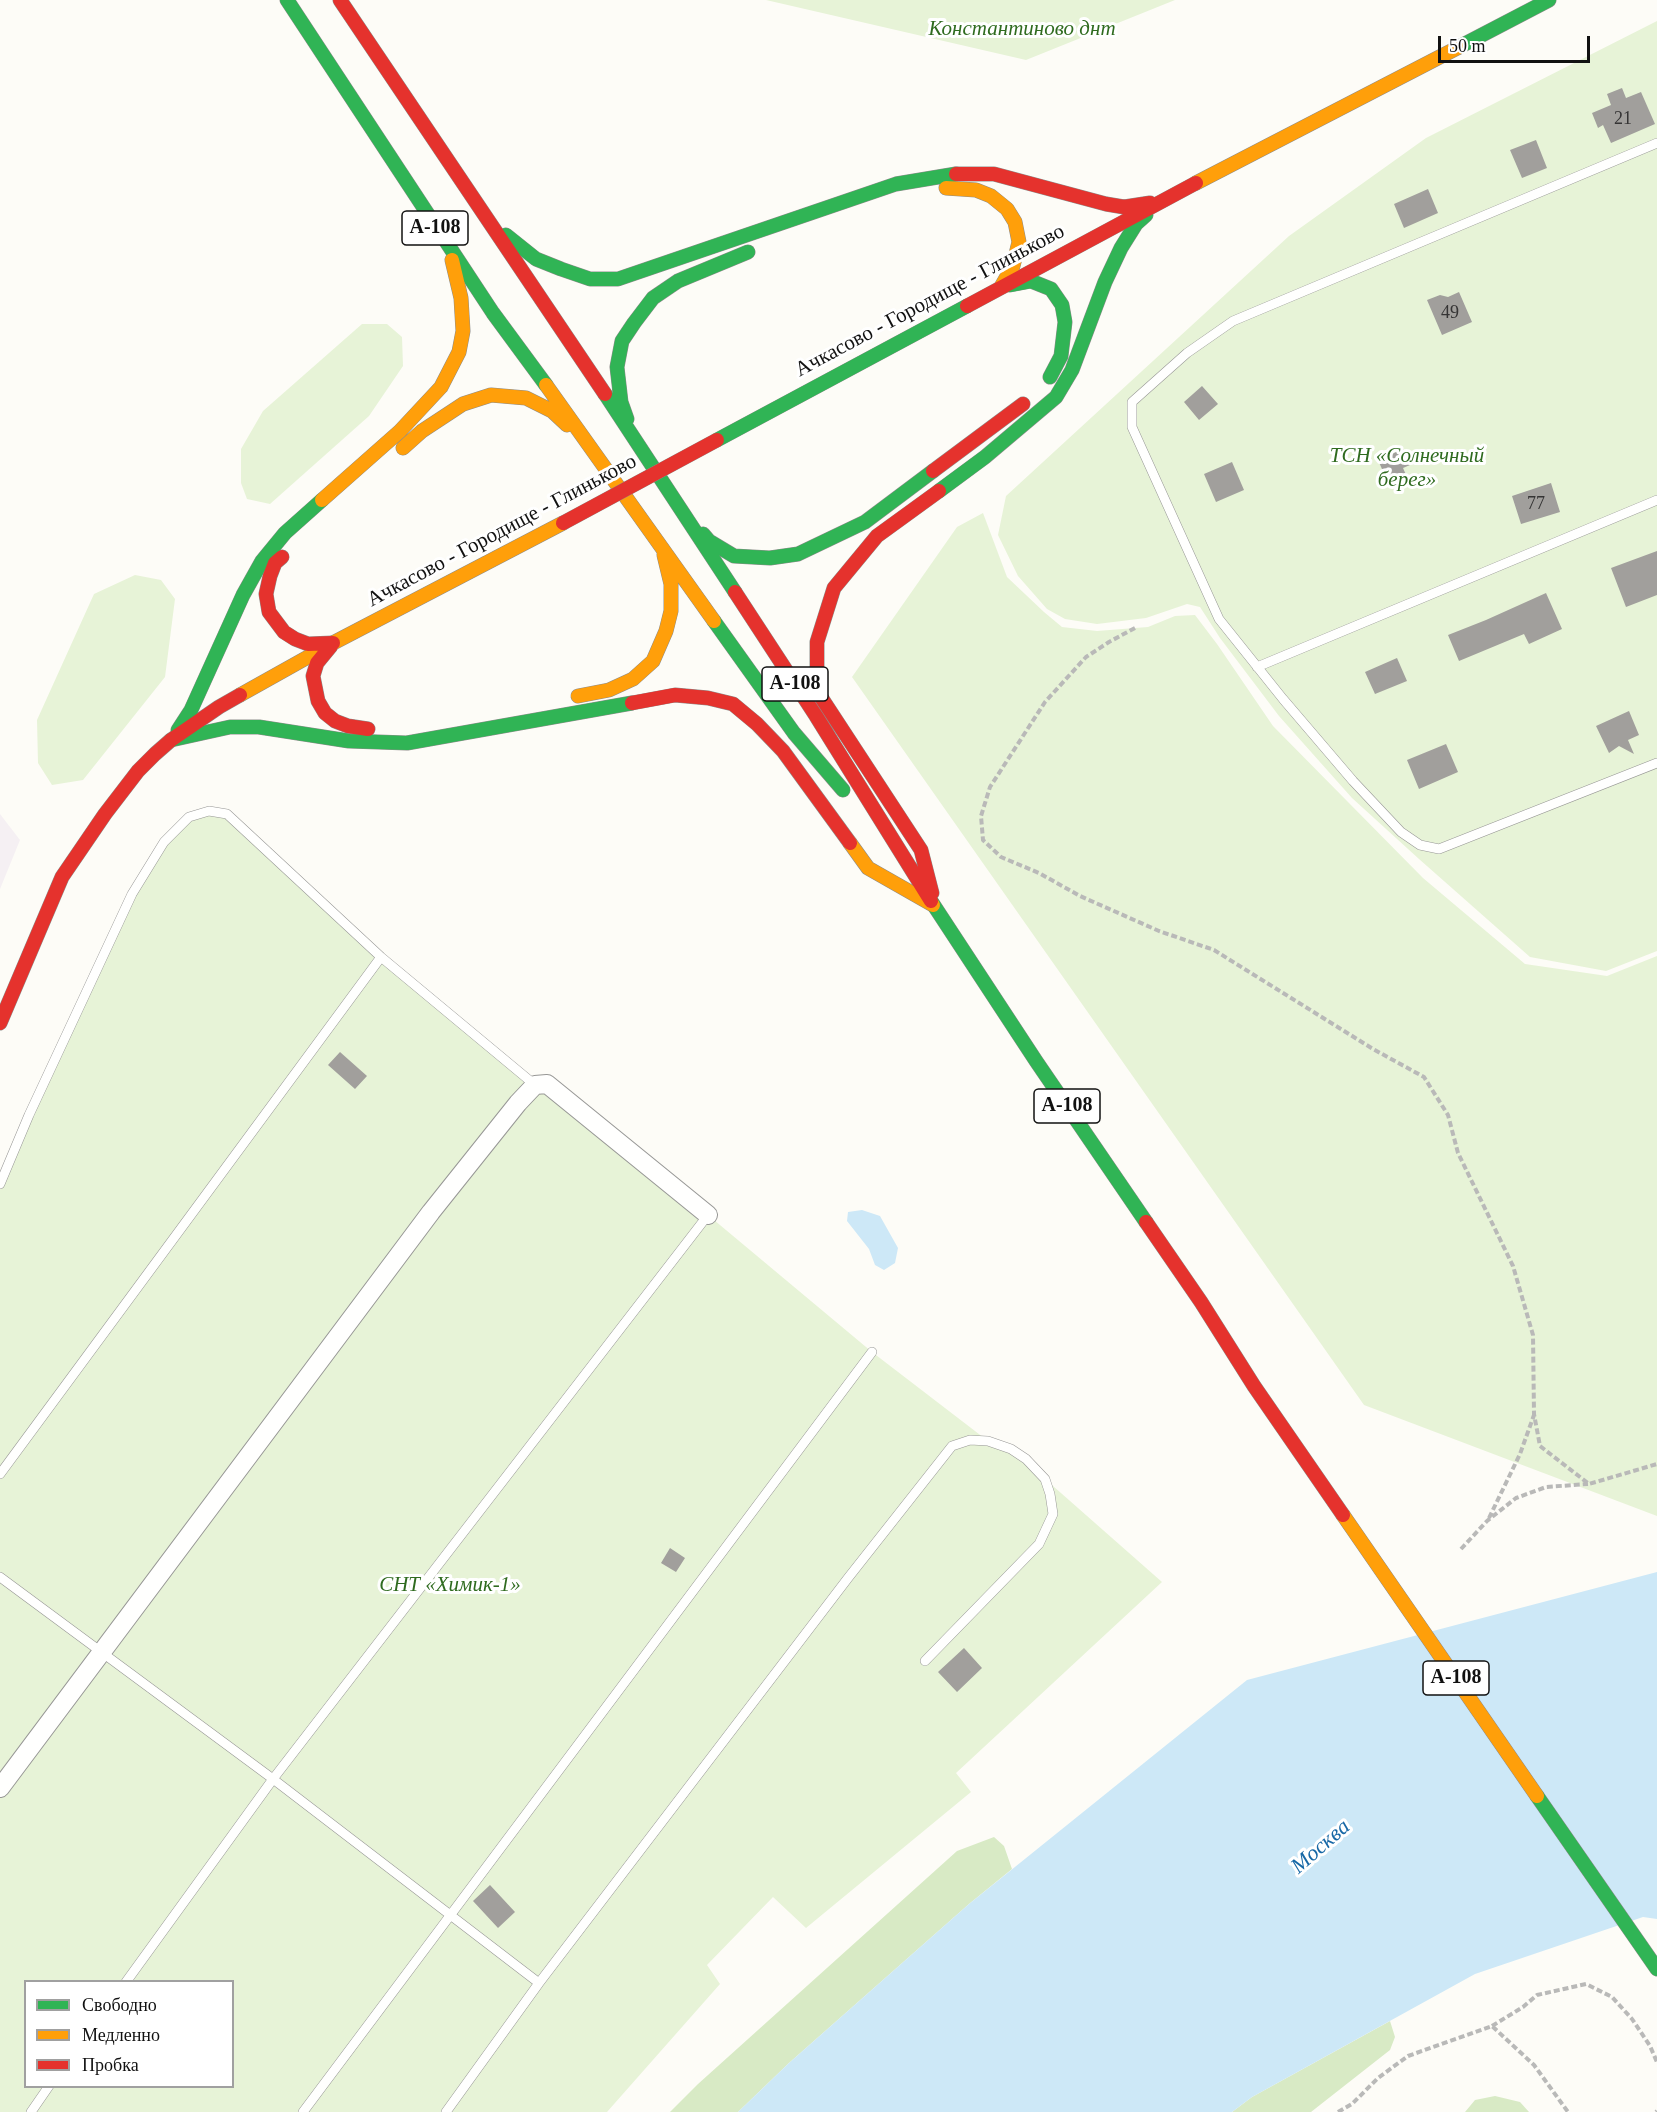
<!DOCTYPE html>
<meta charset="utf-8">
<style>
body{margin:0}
#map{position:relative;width:1657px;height:2112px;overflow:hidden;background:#fdfcf7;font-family:"Times New Roman",serif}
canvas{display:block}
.legend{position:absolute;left:24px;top:1980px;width:210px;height:108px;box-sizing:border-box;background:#fff;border:2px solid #a0a0a0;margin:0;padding:8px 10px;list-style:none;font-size:18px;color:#111}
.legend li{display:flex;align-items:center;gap:12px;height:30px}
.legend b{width:30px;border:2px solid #a0a0a0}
.scale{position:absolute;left:1438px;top:36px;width:152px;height:27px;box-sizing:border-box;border:3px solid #111;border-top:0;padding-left:8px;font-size:18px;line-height:21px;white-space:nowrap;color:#111;-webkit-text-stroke:4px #fff;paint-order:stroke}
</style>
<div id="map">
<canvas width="1657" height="2112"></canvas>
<ul class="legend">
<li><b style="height:8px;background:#30b455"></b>Свободно</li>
<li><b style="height:8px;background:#ff9f0a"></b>Медленно</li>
<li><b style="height:8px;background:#e5322d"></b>Пробка</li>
</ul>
<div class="scale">50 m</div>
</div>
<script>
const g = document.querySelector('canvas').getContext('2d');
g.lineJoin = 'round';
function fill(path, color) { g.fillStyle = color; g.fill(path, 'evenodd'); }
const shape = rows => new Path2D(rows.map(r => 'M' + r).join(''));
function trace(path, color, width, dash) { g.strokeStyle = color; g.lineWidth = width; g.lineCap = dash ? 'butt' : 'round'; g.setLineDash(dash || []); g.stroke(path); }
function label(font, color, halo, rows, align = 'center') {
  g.font = font + ' "Times New Roman",serif'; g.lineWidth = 6; g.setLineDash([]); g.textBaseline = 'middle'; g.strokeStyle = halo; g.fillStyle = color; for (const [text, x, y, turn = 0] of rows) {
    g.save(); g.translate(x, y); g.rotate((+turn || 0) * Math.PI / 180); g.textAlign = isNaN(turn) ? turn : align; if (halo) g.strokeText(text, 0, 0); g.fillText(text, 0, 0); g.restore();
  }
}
fill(shape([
 [0,814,20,840,0,889]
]), '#f5f0f3');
fill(shape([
 [766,0,1175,0,1026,60],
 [1657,21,1657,951,1606,971,1530,957,1419,859,1352,798,1279,716,1220,638,1200,607,1187,604,1146,618,1097,624,1065,619,1047,609,1018,576,998,535,1006,496,1289,236,1426,138],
 [362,324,387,324,402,337,403,366,369,416,270,504,247,499,241,483,241,449,263,411],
 [983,513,1007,577,1044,612,1062,627,1097,631,1148,627,1175,616,1195,615,1217,644,1273,726,1423,878,1525,964,1607,976,1657,956,1657,1516,1364,1405,852,677,957,527],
 [135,575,161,580,175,599,165,677,83,780,52,785,38,763,37,720,94,594],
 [227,814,381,957,535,1085,708,1215,872,1352,988,1441,1011,1449,1162,1582,956,1773,971,1792,806,1928,773,1897,707,1965,720,1984,607,2112,0,2112,0,1184,132,894,164,842,189,817],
 [26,1982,232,1982,232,2086,26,2086]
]), '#e7f3d7');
fill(shape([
 [994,1837,1004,1846,1012,1869,969,1904,789,2063,738,2112,670,2112,698,2084,957,1851],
 [1390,2021,1395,2037,1390,2050,1311,2112,1232,2112,1252,2097],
 [1495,2096,1520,2102,1529,2112,1465,2112,1475,2100]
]), '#d8eac5');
fill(shape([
 [862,1210,880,1216,898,1248,895,1263,884,1270,875,1265,869,1249,847,1221,848,1212],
 [1657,1572,1657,1919,1643,1917,1475,1974,1252,2097,1232,2112,738,2112,789,2063,969,1904,1247,1680]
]), '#cde8f7');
fill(shape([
 [1622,88,1626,98,1641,92,1655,124,1611,143,1603,125,1598,128,1592,113,1611,105,1607,94],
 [1536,140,1547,168,1522,178,1510,150],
 [1428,189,1438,213,1404,228,1394,204],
 [1459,292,1472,322,1442,335,1427,300,1440,295,1448,297],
 [1202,386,1218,404,1199,420,1184,402],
 [1403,449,1410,465,1403,468,1407,477,1389,485,1378,460],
 [1232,462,1244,490,1216,502,1204,474],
 [1551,483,1560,512,1521,524,1512,496],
 [1657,551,1657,595,1626,607,1611,568],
 [1546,593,1562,629,1529,644,1524,634,1459,661,1448,635,1486,620],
 [1397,658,1407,681,1375,694,1365,672],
 [1629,711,1639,735,1628,740,1634,754,1619,746,1609,753,1596,726],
 [1446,744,1458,772,1419,789,1407,760],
 [340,1052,367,1076,355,1089,328,1065],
 [670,1548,685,1558,676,1572,661,1563],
 [964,1648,982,1668,957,1692,938,1672],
 [490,1885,515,1912,498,1928,473,1901]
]), '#a19f9c');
const lane = shape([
 [1657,143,1233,321,1187,353,1132,402,1132,427,1219,619,1283,699,1353,781,1401,832,1420,845,1439,849,1657,763],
 [1257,667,1657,500],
 [0,1184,29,1115,132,894,164,842,189,817,209,811,227,814,381,957,535,1085],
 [0,1474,381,957],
 [0,1577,273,1779,539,1983],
 [126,1982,273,1779,708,1215],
 [31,2112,49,2086],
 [303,2112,872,1352],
 [446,2112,539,1983,848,1578,952,1446,970,1440,988,1441,1011,1449,1026,1459,1045,1479,1050,1494,1053,1514,1039,1544,925,1661]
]);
const street = shape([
 [0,1788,431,1212,518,1103,535,1085,547,1084,708,1215]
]);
const fast = shape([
 [287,0,493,313,546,385],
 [1459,47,1549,0],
 [506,235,536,259,561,269,590,279,618,279,896,184,956,174],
 [1010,285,1031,281,1051,289,1062,305,1065,322,1061,356,1050,377],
 [605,394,735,592],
 [627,419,621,402,617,367,622,341,634,323,653,298,678,281,748,252],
 [717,440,967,306],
 [939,491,985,457,1056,397,1072,370,1105,282,1121,248,1136,224,1146,215],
 [703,534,709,541,734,556,770,558,798,554,865,522,933,471],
 [714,621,794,733,843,790],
 [178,730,191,710,243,595,262,561,285,533,322,500],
 [171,740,230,727,259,727,349,741,407,743,632,703],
 [931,901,1036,1061,1146,1222],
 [1537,1796,1657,1969]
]);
const slow = shape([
 [1196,183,1459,47],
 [946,188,976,190,991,196,1007,209,1015,222,1019,242,1013,266,1001,287],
 [546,385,714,621],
 [403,448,422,431,463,404,491,395,526,398,552,411,567,425],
 [322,500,400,431,441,387,459,352,463,331,461,298,452,260],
 [240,695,333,643,563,523],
 [578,696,609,690,633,679,653,661,666,631,671,611,671,584,664,555],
 [850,843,868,868,933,905],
 [1343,1515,1537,1796]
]);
const jam = shape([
 [340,0,605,394],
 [956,174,994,174,1106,204,1124,207,1150,203],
 [967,306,1196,183],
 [933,471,1023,404],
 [282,557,275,563,270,576,266,594,269,612,284,632,295,639,308,644,333,643],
 [735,592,816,716,931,901],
 [331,646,317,663,313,676,318,701,325,713,335,721,348,726,368,729],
 [632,703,675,695,708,698,733,704,757,724,783,751,850,843],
 [932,893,921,850,817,691,817,642,834,588,877,536,939,491],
 [0,1023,62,877,105,814,138,771,155,754,171,740,219,707,240,695],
 [1146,1222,1201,1302,1254,1386,1343,1515]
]);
trace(lane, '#979795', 10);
trace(street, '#979795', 20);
trace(fast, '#8e8d8b', 15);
trace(slow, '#8e8d8b', 15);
trace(jam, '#8e8d8b', 15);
trace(shape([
 [1135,628,1109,642,1086,657,1045,702,990,787,981,816,983,840,1001,857,1039,873,1080,896,1159,931,1214,950,1373,1049,1424,1077,1448,1115,1458,1153,1513,1266,1533,1335,1534,1414,1540,1446,1589,1484,1657,1464],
 [1489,1518,1520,1454,1534,1415],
 [1461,1549,1487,1521,1516,1498,1546,1487,1588,1484],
 [1492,2026,1523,2007,1537,1995,1586,1984,1612,1997,1632,2019,1650,2046,1657,2062],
 [1338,2112,1352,2104,1378,2078,1408,2056,1492,2026,1534,2065,1568,2112],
 [1656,2112,1657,2111]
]), '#b9b9b8', 4, [6, 3]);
trace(lane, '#fffffe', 9);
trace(street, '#fffffe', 18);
trace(fast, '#30b455', 14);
trace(slow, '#ff9f0a', 14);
trace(jam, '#e5322d', 14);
const jamBridge = shape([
 [563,523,717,440]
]);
trace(jamBridge, '#8e8d8b', 15, []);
trace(jamBridge, '#e5322d', 14);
label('18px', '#353434', null, [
 ["21",1623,119],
 ["49",1450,313],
 ["77",1536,504]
]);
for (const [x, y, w] of [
 [435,228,66],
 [795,684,66],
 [1067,1106,66],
 [1456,1678,66]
]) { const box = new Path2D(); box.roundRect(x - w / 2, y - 17, w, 34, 4.5); g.fillStyle = '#fff'; g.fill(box); trace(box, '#111', 1.5); }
label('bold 20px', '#111', null, [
 ["А-108",435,228],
 ["А-108",795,684],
 ["А-108",1067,1106],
 ["А-108",1456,1678]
]);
label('italic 21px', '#2f6b1f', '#fff', [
 ["Константиново днт",1022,29],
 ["ТСН «Солнечный",1407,456],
 ["берег»",1407,480],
 ["СНТ «Химик-1»",450,1585]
]);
label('21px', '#111', '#fff', [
 ["Ачкасово - Городище - Глиньково",930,301,-28],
 ["Ачкасово - Городище - Глиньково",502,531,-28]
]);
label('italic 22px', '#1768a6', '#fff', [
 ["Москва",1321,1847,-41]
]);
</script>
